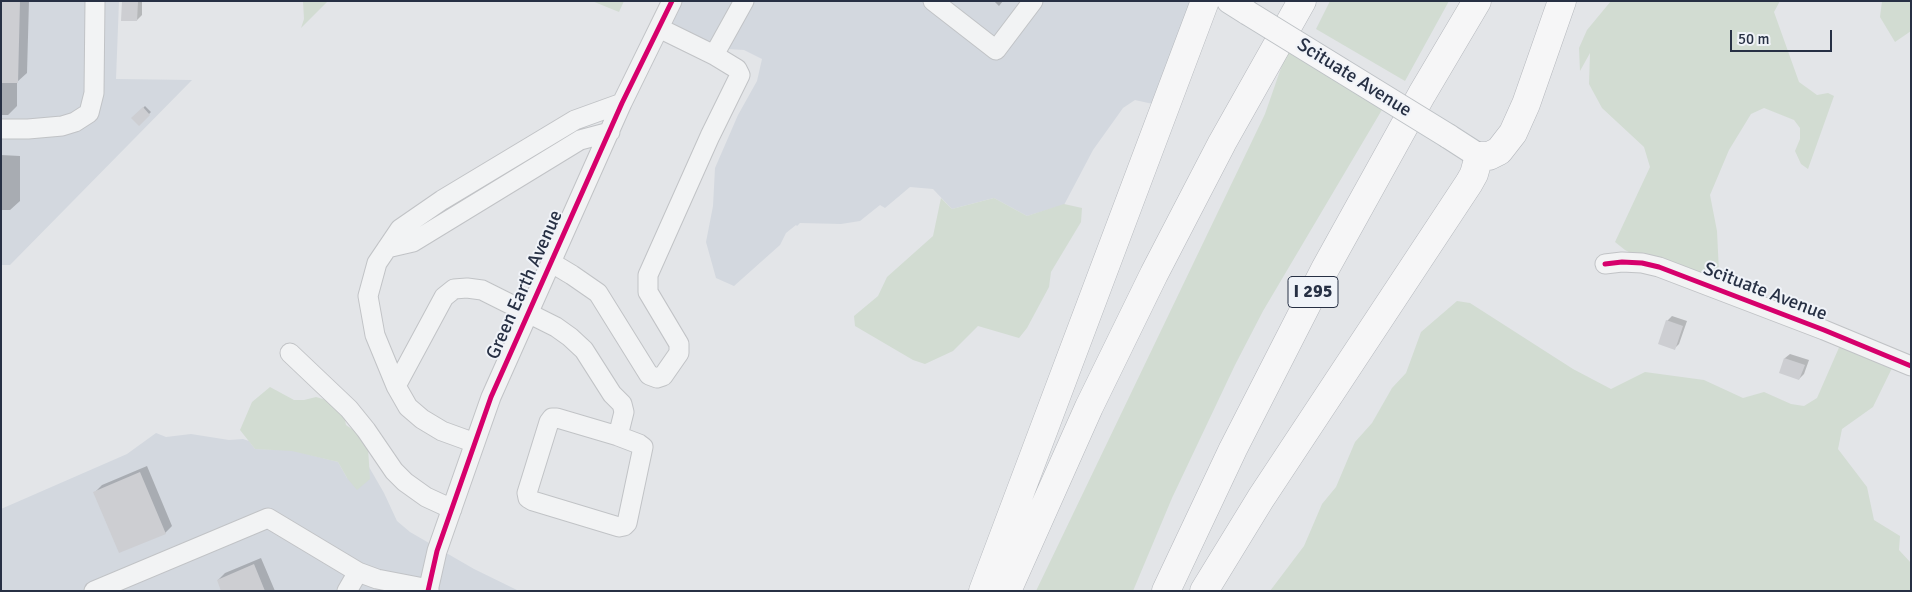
<!DOCTYPE html>
<style>
body{margin:0}
#map{position:relative;width:1912px;height:592px;overflow:hidden;background:#e3e5e8;font-family:Signika,sans-serif}
canvas{display:block}
.frame{position:absolute;inset:0;border:2px solid #273044;pointer-events:none}
.scale{position:absolute;left:1730px;top:30px;width:102px;height:22px;box-sizing:border-box;border:2px solid #273044;border-top:0;padding-left:6px;font-size:15px;line-height:18px;white-space:nowrap;color:#273044;-webkit-text-stroke:4px #f0f3f8;paint-order:stroke}
</style>
<div id="map">
<canvas width="1912" height="592"></canvas>
<div class="frame"></div>
<div class="scale">50 m</div>
</div>
<script>
const g = document.querySelector('canvas').getContext('2d');
g.lineJoin = 'round';
function fill(path, color) { g.fillStyle = color; g.fill(path, 'evenodd'); }
const shape = rows => new Path2D(rows.map(r => 'M' + r).join(''));
function trace(path, color, width, dash) { g.strokeStyle = color; g.lineWidth = width; g.lineCap = dash ? 'butt' : 'round'; g.setLineDash(dash || []); g.stroke(path); }
function label(font, color, halo, rows, align = 'center') {
  g.font = font + ' Signika,sans-serif'; g.lineWidth = 4; g.setLineDash([]); g.textBaseline = 'middle'; g.strokeStyle = halo; g.fillStyle = color; for (const [text, x, y, turn = 0] of rows) {
    g.save(); g.translate(x, y); g.rotate((+turn || 0) * Math.PI / 180); g.textAlign = isNaN(turn) ? turn : align; if (halo) g.strokeText(text, 0, 0); g.fillText(text, 0, 0); g.restore();
  }
}
fill(shape([
 [1,1,119,1,116,79,192,80,10,265,1,265],
 [677,1,1203,1,1162,106,1135,100,1123,108,1093,150,1064,205,1027,216,994,198,952,209,933,189,910,187,885,208,880,205,860,221,841,224,800,223,797,226,796,225,786,233,780,245,734,286,716,278,706,242,713,206,715,168,738,115,757,81,762,59,744,50,728,49,663,25],
 [156,433,166,437,191,434,229,440,243,439,249,441,255,449,292,450,338,462,347,478,369,467,384,493,397,521,410,532,474,569,519,591,1,591,1,509,127,454]
]), '#d3d8df');
fill(shape([
 [303,1,328,1,301,28,304,19],
 [592,1,624,1,619,12],
 [1330,1,1449,1,1405,81,1316,29],
 [1611,1,1780,1,1774,12,1799,82,1817,95,1828,93,1834,96,1808,169,1801,164,1795,151,1800,139,1800,128,1794,120,1764,108,1751,114,1729,150,1710,195,1717,231,1720,293,1668,272,1625,250,1615,242,1650,167,1644,147,1602,108,1589,84,1590,53,1580,71,1579,48,1587,30],
 [1882,1,1911,1,1911,31,1895,42,1880,17],
 [1290,42,1386,103,1263,311,1235,365,1172,498,1133,591,1036,591,1265,114],
 [941,198,952,209,994,198,1027,216,1064,204,1082,208,1081,222,1051,272,1049,287,1027,328,1019,338,978,326,953,351,925,364,913,360,855,326,854,316,878,296,887,277,933,236],
 [1457,301,1470,303,1573,369,1611,389,1645,372,1704,380,1743,398,1764,392,1791,404,1804,406,1817,398,1841,343,1894,364,1873,407,1842,429,1838,449,1867,487,1874,520,1900,536,1899,550,1911,563,1911,591,1270,591,1304,546,1322,504,1336,487,1355,442,1372,423,1392,388,1406,373,1421,332],
 [270,387,294,400,304,400,316,397,330,401,344,415,346,425,362,436,368,448,370,479,357,490,347,478,338,462,292,451,255,449,240,430,252,402]
]), '#d2dcd2');
fill(shape([
 [1,1,29,1,27,73,17,82,17,106,8,115,1,115],
 [123,1,142,1,142,15,137,20],
 [994,1,1003,1,999,6],
 [145,106,151,112,139,124,133,118],
 [1,155,20,156,20,201,10,210,1,210],
 [1672,316,1687,321,1679,344,1675,348,1667,321],
 [1790,354,1809,360,1804,374,1799,379,1781,372,1785,358],
 [147,466,172,526,165,533,95,492,102,485],
 [261,558,275,591,223,591,218,580,225,573]
]), '#0003');
fill(shape([
 [1,1,20,1,18,83,1,83],
 [122,1,138,1,137,21,121,21],
 [143,107,150,115,139,126,131,118],
 [1666,320,1683,326,1675,350,1658,344],
 [1784,358,1805,365,1799,380,1779,373],
 [140,472,166,534,119,553,93,492],
 [254,564,265,591,221,591,217,580]
]), '#cdced2');
const minor = shape([
 [933,1,996,50,1033,1],
 [659,28,714,55,744,1],
 [1,129,28,129,62,126,75,122,89,113,94,93,95,1],
 [387,248,413,242,580,140,610,132],
 [552,263,572,275,598,293,649,375,657,378,663,376,679,353,679,344,648,292,648,275,710,136,740,75,737,69,714,55],
 [1605,264,1622,262,1642,263,1659,267,1824,330,1911,366],
 [290,353,349,409,366,430,394,471,405,482,426,497,452,509],
 [396,386,444,297,454,289,467,288,482,290,556,327,570,337,584,350,612,394,622,404,624,412,618,436,557,418,552,418,549,422,527,493,528,498,533,501,619,527,624,526,627,523,643,447,639,444,618,436],
 [475,443,442,431,422,419,408,407,396,386,375,335,368,296,377,263,400,229,442,200,575,120,622,103],
 [94,591,268,518,358,572,377,579,429,589],
 [347,591,358,572],
 [428,591,437,551,491,397,622,103,672,1]
]);
const major = shape([
 [1229,1,1248,13],
 [1448,136,1479,156]
]);
const highway = shape([
 [983,591,1205,1],
 [1007,591,1089,407,1154,274,1222,143,1302,1],
 [1166,591,1233,449,1325,269,1422,94,1477,1],
 [1204,591,1261,498,1469,183,1474,174,1479,156,1489,156,1499,151,1513,133,1526,104,1562,1]
]);
trace(minor, '#c1c3c6', 21);
trace(major, '#bec2c6', 26);
trace(highway, '#b5b8bd', 29);
trace(minor, '#f2f3f4', 19);
trace(major, '#f6f6f7', 24);
trace(highway, '#f6f6f7', 28);
const majorBridge = shape([
 [1248,13,1448,136]
]);
trace(majorBridge, '#bec2c6', 26, []);
trace(majorBridge, '#f6f6f7', 24);
trace(shape([
 [1605,264,1622,262,1642,263,1659,267,1824,330,1911,366],
 [428,591,437,551,491,397,622,103,672,1]
]), '#d6006c', 5);
for (const [x, y, w] of [
 [1313,292,50]
]) { const box = new Path2D(); box.roundRect(x - w / 2, y - 15.5, w, 31, 4); g.fillStyle = '#f0f3f8'; g.fill(box); trace(box, '#273044', 1); }
label('bold 18px', '#273044', null, [
 ["I 295",1313,292]
]);
label('19px', '#273044', '#f0f3f8', [
 ["Scituate Avenue",1354,78,32],
 ["Green Earth Avenue",525,285,-66],
 ["Scituate Avenue",1765,292,21]
]);
</script>
